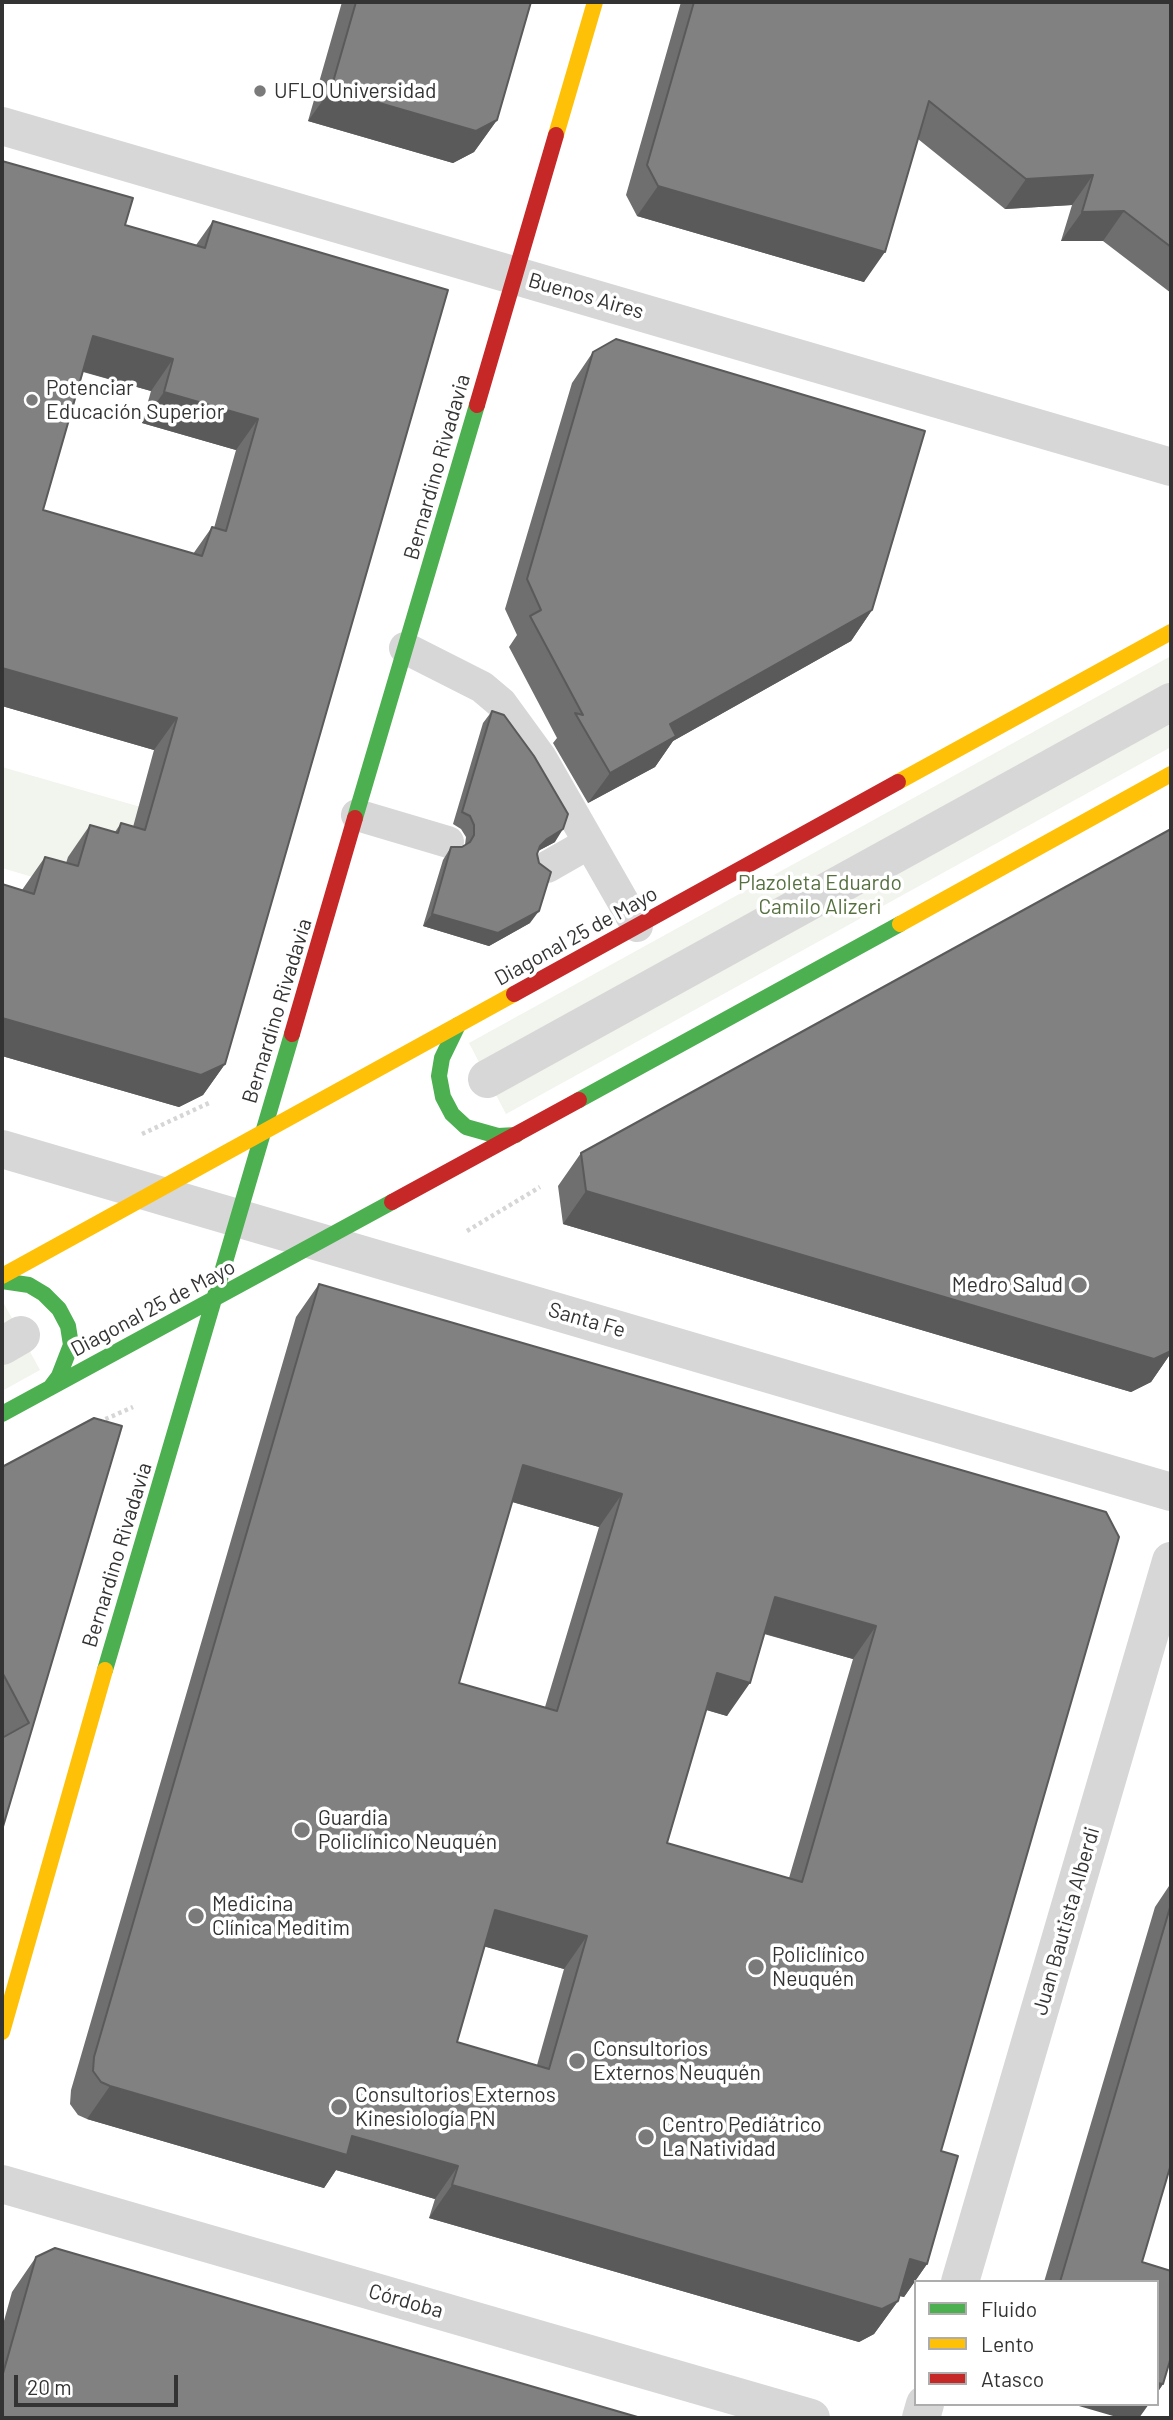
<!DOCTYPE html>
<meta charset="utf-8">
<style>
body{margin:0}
#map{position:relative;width:1173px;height:2420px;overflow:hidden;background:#fff;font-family:Barlow,sans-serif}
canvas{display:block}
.frame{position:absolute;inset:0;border:4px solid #333;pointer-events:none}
.legend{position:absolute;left:914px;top:2280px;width:245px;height:126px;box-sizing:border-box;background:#fff;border:2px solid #adadad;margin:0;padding:9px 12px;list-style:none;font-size:21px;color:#333}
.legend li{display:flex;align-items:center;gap:14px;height:35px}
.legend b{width:35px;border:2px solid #adadad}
.scale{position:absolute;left:14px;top:2375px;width:164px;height:32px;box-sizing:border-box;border:4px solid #333;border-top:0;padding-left:9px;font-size:21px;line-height:24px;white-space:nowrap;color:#333;-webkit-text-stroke:5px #fff;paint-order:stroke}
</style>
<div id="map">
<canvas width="1173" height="2420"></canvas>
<div class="frame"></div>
<ul class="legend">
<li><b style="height:9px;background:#4caf50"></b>Fluido</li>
<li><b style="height:9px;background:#ffc107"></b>Lento</li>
<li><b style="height:9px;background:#c62828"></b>Atasco</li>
</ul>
<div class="scale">20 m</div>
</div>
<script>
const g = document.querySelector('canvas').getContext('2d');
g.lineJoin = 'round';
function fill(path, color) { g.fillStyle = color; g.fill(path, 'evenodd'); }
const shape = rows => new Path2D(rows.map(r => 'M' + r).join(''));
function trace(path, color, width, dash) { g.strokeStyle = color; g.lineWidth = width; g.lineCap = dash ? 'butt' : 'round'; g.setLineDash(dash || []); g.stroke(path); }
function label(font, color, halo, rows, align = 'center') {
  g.font = font + ' Barlow,sans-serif'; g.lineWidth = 7; g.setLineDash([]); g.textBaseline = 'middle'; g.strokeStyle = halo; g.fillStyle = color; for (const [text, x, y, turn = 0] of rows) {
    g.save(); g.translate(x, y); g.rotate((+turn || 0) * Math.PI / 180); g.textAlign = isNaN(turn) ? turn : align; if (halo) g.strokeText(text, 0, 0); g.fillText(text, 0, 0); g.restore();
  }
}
fill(shape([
 [1171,656,1171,747,506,1114,469,1043],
 [2,767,158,812,60,885,2,868],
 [2,1300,40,1370,2,1391]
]), '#f1f5ed');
trace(shape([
 [142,1134,209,1103],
 [467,1231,540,1187],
 [99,1422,133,1407]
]), '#d6d6d6', 4.5, [3.5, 3.5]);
trace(shape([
 [405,648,482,687,501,703,541,758,637,926],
 [357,815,448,842],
 [547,867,589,843]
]), '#d7d7d7', 32);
trace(shape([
 [2,126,1171,467],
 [487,1079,1171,702],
 [2,1149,1171,1492],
 [2,1346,21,1335],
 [2,2184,811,2418],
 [960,2282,1171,1561],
 [921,2418,925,2404]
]), '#d7d7d7', 38);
trace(shape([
 [355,818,477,405],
 [458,1025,442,1058,439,1076,443,1097,452,1114,466,1127,498,1136,516,1135],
 [579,1100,900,924],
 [2,1281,29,1285,44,1294,59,1309,68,1326,71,1345,59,1376,50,1388],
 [2,1414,392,1202],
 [105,1670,292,1034]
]), '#4caf50', 16);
trace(shape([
 [556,135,595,2],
 [898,782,1171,632],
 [900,924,1171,774],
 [2,1276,514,994],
 [2,2032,105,1670]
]), '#ffc107', 16);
trace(shape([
 [477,405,556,135],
 [514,994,898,782],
 [292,1034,355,818],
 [392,1202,579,1100]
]), '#c62828', 16);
fill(shape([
 [342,2,531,2,497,120,474,152,453,163,308,121],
 [681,2,1171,2,1171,293,1103,241,1061,241,1072,205,1005,209,918,139,864,282,637,216,626,195],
 [2,161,125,225,196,245,213,221,448,290,225,1064,203,1095,179,1107,2,1056,2,884,22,890,45,857,66,863,68,857,90,825,115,832,121,823,133,827,154,750,2,706],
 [83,372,151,391,142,423,236,450,214,528,212,527,193,554,43,510],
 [593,352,872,610,851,641,673,741,655,767,588,803,553,743,557,738,509,647,517,635,505,609,572,383],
 [492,711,555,842,538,851,530,923,489,946,423,926,443,860,451,847,462,847,465,845,466,837,461,829,453,824,483,723],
 [1171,829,1171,1353,1151,1382,1131,1392,563,1224,558,1186,581,1153],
 [319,1284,1106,1512,941,2151,927,2264,904,2297,899,2296,898,2301,874,2334,859,2342,429,2218,435,2199,336,2170,324,2188,87,2119,78,2115,70,2104,71,2090,296,1317],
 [512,1502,599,1527,545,1707,459,1683],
 [764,1634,853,1659,789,1878,667,1843,706,1710,727,1716],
 [484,1946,564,1969,537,2065,457,2042],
 [122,1426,2,1830,2,1467],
 [1171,1883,1171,1904,1169,1911,1171,1904,1171,2169,1170,2168,1142,2262,1171,2271,1171,2357,1163,2384,1157,2393,1157,2282,1044,2282,1155,1907],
 [36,2257,2,2418,2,2328,12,2292]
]), '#6f6f6f');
fill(shape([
 [331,89,497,120,474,152,453,163,308,121],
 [1093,175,1072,205,1005,209,1026,179],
 [658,186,885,252,864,282,637,216],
 [1124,211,1103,241,1061,241,1082,212],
 [93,336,173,359,151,391,71,368],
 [164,392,258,419,236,450,142,423],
 [872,610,851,641,673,741,655,767,588,803,610,773,670,724],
 [2,668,177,718,154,750,2,706],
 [563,829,555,842,538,851,540,846,547,839],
 [539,911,530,923,489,946,423,926,432,914],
 [2,1018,225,1064,203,1095,179,1107,2,1056],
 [586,1191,1171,1351,1171,1353,1151,1382,1131,1392,563,1224],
 [523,1465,622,1494,599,1527,499,1498],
 [775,1597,876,1626,853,1659,752,1630],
 [717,1673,750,1683,727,1716,694,1706],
 [495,1910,587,1936,564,1969,472,1943],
 [110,2086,352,2136,458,2166,435,2199,336,2170,324,2188,87,2119],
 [452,2185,898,2301,874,2334,859,2342,429,2218],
 [910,2259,927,2264,904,2297,886,2292],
 [1157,2383,1163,2384,1157,2393],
 [1072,2404,1149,2404,1139,2418,1120,2418]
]), '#5a5a5a');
const building = shape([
 [356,2,531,2,497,120,476,131,331,89,356,2],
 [694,2,1171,2,1171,247,1124,211,1082,212,1093,175,1026,179,929,101,885,252,658,186,647,165,694,2],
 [2,161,133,198,125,225,205,248,213,221,448,290,225,1064,201,1075,2,1018,2,884,34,894,45,857,78,866,90,825,118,833,121,823,145,830,177,718,2,668,2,161],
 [93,336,173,359,164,392,258,419,226,531,212,527,202,556,43,510,93,336],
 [616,339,925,431,872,610,670,724,676,736,610,773,575,713,583,715,530,616,541,610,527,579,593,352,616,339],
 [492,711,504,715,534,756,568,814,563,829,547,839,540,846,537,854,539,863,551,872,539,911,498,933,432,914,451,847,462,847,470,842,474,835,474,825,470,816,462,812,492,711],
 [1171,829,1171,1351,1154,1359,586,1191,581,1153,1171,829],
 [319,1284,1106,1512,1119,1537,941,2151,958,2156,927,2264,910,2259,898,2301,882,2309,452,2185,458,2166,352,2136,347,2155,110,2086,101,2082,93,2071,94,2057,319,1284],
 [523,1465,622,1494,557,1711,459,1683,523,1465],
 [775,1597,876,1626,802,1882,667,1843,717,1673,750,1683,775,1597],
 [495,1910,587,1936,549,2069,457,2042,495,1910],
 [94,1418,122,1426,2,1830,2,1738,29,1723,2,1672,2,1467,94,1418],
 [1171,1904,1171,2164,1142,2262,1171,2271,1171,2357,1163,2384,1157,2383,1157,2282,1060,2282,1171,1904],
 [55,2248,641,2418,2,2418,2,2377,36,2257,55,2248]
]);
fill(building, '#818181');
trace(building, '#5a5a5a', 2);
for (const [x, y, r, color] of [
 [260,91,7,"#7a7a7a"],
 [32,400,7,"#7a7a7a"],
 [1079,1285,9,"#7a7a7a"],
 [302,1830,9,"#7a7a7a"],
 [196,1916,9,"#7a7a7a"],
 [756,1967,9,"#7a7a7a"],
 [577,2061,9,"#7a7a7a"],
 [339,2107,9,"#7a7a7a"],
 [646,2137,9,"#7a7a7a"]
]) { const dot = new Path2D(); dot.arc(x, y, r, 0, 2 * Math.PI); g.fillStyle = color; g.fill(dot); trace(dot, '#fff', 2.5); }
label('21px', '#333', '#fff', [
 ["UFLO Universidad",274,91],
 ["Potenciar",46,388],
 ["Educación Superior",46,412],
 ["Medro Salud",1063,1285,"right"],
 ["Guardia",318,1818],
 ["Policlínico Neuquén",318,1842],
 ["Medicina",212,1904],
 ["Clínica Meditim",212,1928],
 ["Policlínico",772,1955],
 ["Neuquén",772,1979],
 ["Consultorios",593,2049],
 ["Externos Neuquén",593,2073],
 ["Consultorios Externos",355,2095],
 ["Kinesiología PN",355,2119],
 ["Centro Pediátrico",662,2125],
 ["La Natividad",662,2149]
], 'left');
label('21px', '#333', '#fff', [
 ["Buenos Aires",586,296,16],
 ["Bernardino Rivadavia",437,467,-74],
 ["Diagonal 25 de Mayo",576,936,-29],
 ["Bernardino Rivadavia",277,1011,-73],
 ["Diagonal 25 de Mayo",153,1308,-28],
 ["Santa Fe",587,1320,16],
 ["Bernardino Rivadavia",117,1555,-73],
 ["Juan Bautista Alberdi",1066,1921,-74],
 ["Córdoba",406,2301,16]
]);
label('21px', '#56703f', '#fff', [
 ["Plazoleta Eduardo",820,883],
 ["Camilo Alizeri",820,907]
]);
</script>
